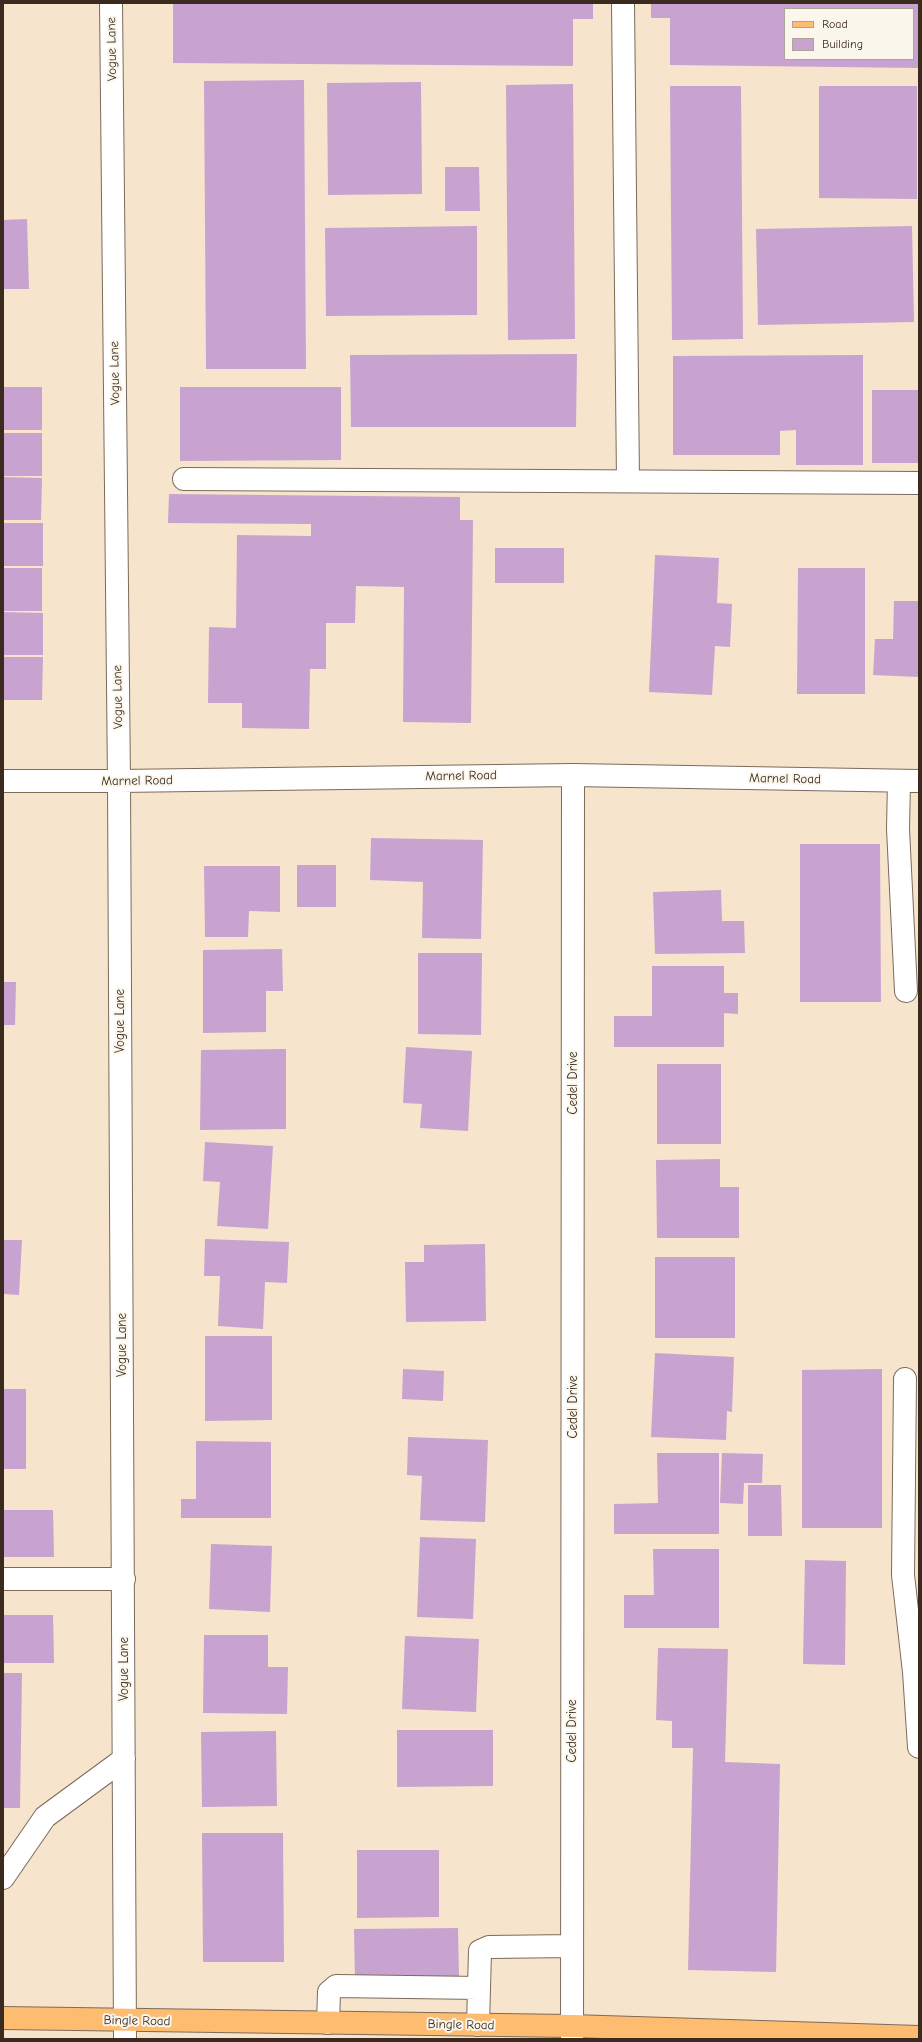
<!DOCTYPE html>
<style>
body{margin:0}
#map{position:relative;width:922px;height:2042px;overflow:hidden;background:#f6e4cc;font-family:"Comic Neue",sans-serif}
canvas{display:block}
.frame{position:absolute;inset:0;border:4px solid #3b2a1e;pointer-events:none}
.legend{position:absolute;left:784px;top:8px;width:130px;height:52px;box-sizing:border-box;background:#fbf7ec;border:1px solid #aea59a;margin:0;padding:5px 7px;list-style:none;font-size:12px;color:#3b2a1e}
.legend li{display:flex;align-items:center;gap:8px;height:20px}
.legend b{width:20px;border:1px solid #aea59a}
</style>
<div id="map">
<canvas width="922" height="2042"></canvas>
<div class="frame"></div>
<ul class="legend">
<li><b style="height:5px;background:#febc70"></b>Road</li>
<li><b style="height:11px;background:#c8a3cf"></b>Building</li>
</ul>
</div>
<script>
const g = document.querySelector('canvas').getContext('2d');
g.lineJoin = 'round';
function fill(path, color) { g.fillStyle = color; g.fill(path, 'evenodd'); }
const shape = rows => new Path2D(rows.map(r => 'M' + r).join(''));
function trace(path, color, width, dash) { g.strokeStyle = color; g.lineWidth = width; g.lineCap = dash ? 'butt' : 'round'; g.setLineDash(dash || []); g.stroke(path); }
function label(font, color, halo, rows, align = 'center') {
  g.font = font + ' "Comic Neue",sans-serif'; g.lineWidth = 4; g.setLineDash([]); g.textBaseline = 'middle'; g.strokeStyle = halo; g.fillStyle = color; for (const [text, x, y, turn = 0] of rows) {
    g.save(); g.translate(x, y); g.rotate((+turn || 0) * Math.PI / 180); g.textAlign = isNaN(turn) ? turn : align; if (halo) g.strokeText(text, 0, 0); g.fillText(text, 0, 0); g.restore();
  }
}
fill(shape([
 [173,3,593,3,593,19,573,19,573,66,173,63],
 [651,3,919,3,919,68,670,65,670,18,651,18],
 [785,9,913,9,913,59,785,59],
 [304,80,306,369,206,369,204,81],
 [421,82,422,194,328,195,327,83],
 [573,84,575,339,508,340,506,85],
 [670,86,741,86,743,339,672,340],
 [819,86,917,86,917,199,819,198],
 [445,167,479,167,480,211,445,211],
 [27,219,29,289,3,289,3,220],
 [477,226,477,315,326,316,325,228],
 [912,226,914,322,758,325,756,229],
 [577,354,576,427,351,427,350,355],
 [863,355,863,465,796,465,796,430,780,431,780,455,673,455,673,356],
 [3,387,42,387,42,430,3,430],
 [180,387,341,387,341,460,180,461],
 [872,390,919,390,919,463,872,463],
 [3,433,42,433,42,476,3,476],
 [3,477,42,478,41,520,3,520],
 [169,494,460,497,460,520,473,520,471,723,403,722,404,587,356,586,355,623,326,623,326,669,310,669,309,729,242,728,242,703,208,703,209,627,236,628,237,535,311,536,311,524,168,523],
 [3,523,43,523,43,566,3,566],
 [495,548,564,548,564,583,495,583],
 [655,555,719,558,717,603,732,604,730,647,715,646,712,695,649,692],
 [3,568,42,568,42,611,3,611],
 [798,568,865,568,865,694,797,694],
 [894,601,919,601,919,677,873,675,875,639,893,639],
 [3,612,43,613,43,655,3,655],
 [3,657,43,657,42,700,3,700],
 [371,838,483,840,481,939,422,938,423,882,370,880],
 [800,844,880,844,881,1002,800,1002],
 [297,865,336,865,336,907,297,907],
 [204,866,280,866,280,912,249,911,248,937,205,937],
 [721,890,722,921,744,921,745,953,655,954,653,892],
 [282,949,283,991,266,991,266,1032,203,1033,203,950],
 [418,953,482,953,481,1035,418,1034],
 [652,966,724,966,724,993,738,993,738,1014,724,1013,724,1047,614,1047,614,1016,652,1016],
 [3,982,16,982,15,1025,3,1025],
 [406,1047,472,1051,468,1131,420,1128,422,1104,403,1103],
 [286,1049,286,1129,200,1130,201,1050],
 [657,1064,721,1064,721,1144,657,1144],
 [205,1142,273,1146,268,1229,217,1226,220,1182,203,1181],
 [720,1159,720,1187,739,1187,739,1238,657,1238,656,1160],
 [205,1239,289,1242,287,1283,265,1282,263,1329,218,1326,220,1276,204,1276],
 [3,1240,22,1240,19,1295,3,1294],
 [485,1244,486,1321,406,1322,405,1262,424,1262,424,1245],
 [655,1257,735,1257,735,1338,655,1338],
 [205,1336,272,1336,272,1420,205,1421],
 [655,1353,734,1357,732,1412,727,1411,726,1440,651,1437],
 [403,1369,444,1371,443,1401,402,1399],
 [882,1369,882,1528,802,1528,802,1370],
 [3,1389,26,1389,26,1469,3,1469],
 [408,1437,488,1440,485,1522,420,1520,422,1476,407,1475],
 [196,1441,271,1442,271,1518,181,1518,181,1499,196,1499],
 [657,1453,719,1453,719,1534,614,1534,614,1504,658,1503],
 [722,1453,763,1454,762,1483,744,1483,743,1504,720,1503],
 [748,1485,781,1485,782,1536,748,1536],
 [3,1510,53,1510,54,1557,3,1557],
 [420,1537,476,1539,473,1619,417,1617],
 [211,1544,272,1546,270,1612,209,1609],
 [653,1549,719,1549,719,1628,624,1628,624,1595,654,1595],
 [805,1560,846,1561,845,1665,803,1664],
 [3,1615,53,1615,54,1663,3,1663],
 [204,1635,268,1635,268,1667,288,1667,287,1714,203,1713],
 [405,1636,479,1639,476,1712,402,1709],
 [658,1648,728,1649,725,1762,780,1764,776,1972,688,1970,693,1748,672,1748,672,1721,656,1720],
 [3,1673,22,1673,20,1808,3,1808],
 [397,1730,493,1730,493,1786,397,1787],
 [276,1731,277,1806,202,1807,201,1732],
 [202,1833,283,1833,284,1962,203,1962],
 [357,1850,439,1850,439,1917,357,1918],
 [458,1928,459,1977,355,1978,354,1929]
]), '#c8a3cf');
const minor = shape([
 [111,3,119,781,125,2039],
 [623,3,628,481],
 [184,479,919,483],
 [3,781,119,781,573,775,919,781],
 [899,781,898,829,906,991],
 [905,1379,903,1575,914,1672,919,1747],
 [3,1579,124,1579],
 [3,1878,45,1817,124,1759],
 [328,2023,329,1992,336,1986,479,1988],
 [478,2025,480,1951,489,1947,572,1946],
 [572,2039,573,775]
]);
const major = shape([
 [3,2018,572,2026,919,2037]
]);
trace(minor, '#7c6b5b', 24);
trace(major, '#7c6b5b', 24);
trace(minor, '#fff', 22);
trace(major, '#febc70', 22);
label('13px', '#3b2a1e', '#fbf7ec', [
 ["Vogue Lane",112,49,-91],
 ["Vogue Lane",115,373,-91],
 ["Vogue Lane",118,697,-91],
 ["Marnel Road",461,776,-1],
 ["Marnel Road",785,779,1],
 ["Marnel Road",137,781,-1],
 ["Vogue Lane",120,1021,-90],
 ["Cedel Drive",573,1083,-90],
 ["Vogue Lane",122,1345,-90],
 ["Cedel Drive",573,1407,-90],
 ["Vogue Lane",124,1669,-90],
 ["Cedel Drive",572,1731,-90],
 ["Bingle Road",137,2021,1],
 ["Bingle Road",461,2025,1]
]);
</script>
